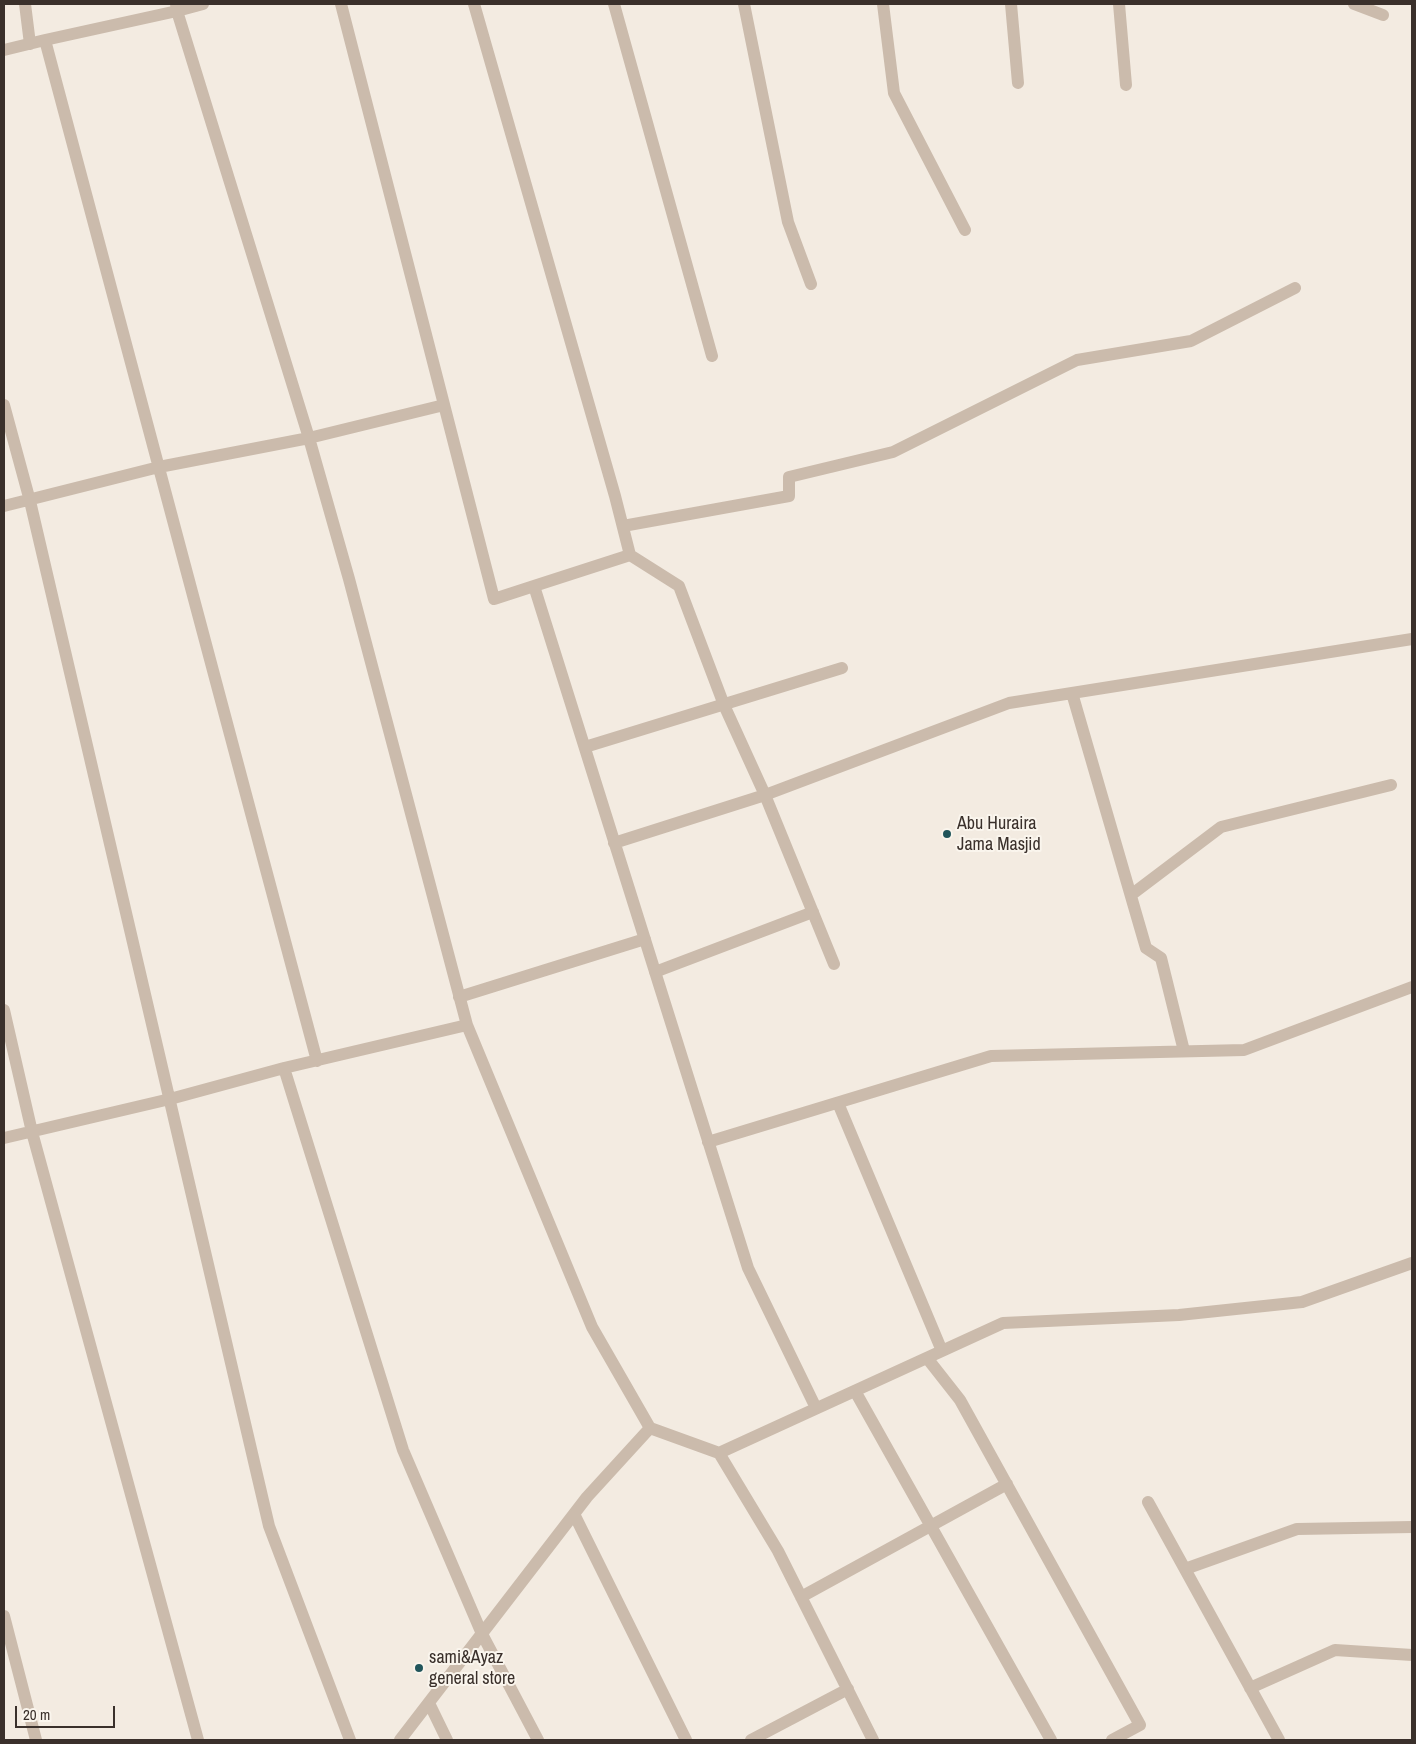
<!DOCTYPE html>
<style>
body{margin:0}
#map{position:relative;width:1416px;height:1744px;overflow:hidden;background:#f3ebe1;font-family:"Archivo Narrow",sans-serif}
canvas{display:block}
.frame{position:absolute;inset:0;border:5px solid #3a302b;pointer-events:none}
.scale{position:absolute;left:15px;top:1706px;width:100px;height:22px;box-sizing:border-box;border:2px solid #3a302b;border-top:0;padding-left:6px;font-size:15px;line-height:18px;white-space:nowrap;color:#3a302b;-webkit-text-stroke:4px #faf5ed;paint-order:stroke}
</style>
<div id="map">
<canvas width="1416" height="1744"></canvas>
<div class="frame"></div>
<div class="scale">20 m</div>
</div>
<script>
const g = document.querySelector('canvas').getContext('2d');
g.lineJoin = 'round';
const shape = rows => new Path2D(rows.map(r => 'M' + r).join(''));
function trace(path, color, width, dash) { g.strokeStyle = color; g.lineWidth = width; g.lineCap = dash ? 'butt' : 'round'; g.setLineDash(dash || []); g.stroke(path); }
function label(font, color, halo, rows, align = 'center') {
  g.font = font + ' "Archivo Narrow",sans-serif'; g.lineWidth = 4; g.setLineDash([]); g.textBaseline = 'middle'; g.strokeStyle = halo; g.fillStyle = color; for (const [text, x, y, turn = 0] of rows) {
    g.save(); g.translate(x, y); g.rotate((+turn || 0) * Math.PI / 180); g.textAlign = isNaN(turn) ? turn : align; if (halo) g.strokeText(text, 0, 0); g.fillText(text, 0, 0); g.restore();
  }
}
trace(shape([
 [25,4,30,44],
 [176,4,177,11,309,438,349,579,467,1025,592,1327,650,1428,719,1453,778,1551,873,1740],
 [341,4,494,599,534,586,748,1268,816,1408],
 [474,4,615,496,630,555,534,586],
 [614,4,712,356],
 [744,4,788,222,811,284],
 [883,4,894,93,965,230],
 [1011,4,1018,83],
 [1119,4,1126,85],
 [1354,4,1383,15],
 [45,40,317,1061],
 [4,50,45,40,177,11,203,4],
 [4,405,30,501,269,1526,350,1740],
 [4,506,159,467,309,438,444,405],
 [623,526,789,496,789,477,893,452,1077,360,1191,341,1295,288],
 [630,555,679,586,724,705,765,795,834,964],
 [1072,693,1146,948,1161,958,1184,1051],
 [585,747,842,668],
 [614,843,765,795,1009,703,1412,639],
 [1131,895,1221,827,1391,785],
 [655,972,813,912],
 [459,997,645,939],
 [4,1010,32,1132,198,1740],
 [284,1068,403,1450,482,1634,538,1740],
 [838,1103,942,1351],
 [4,1138,170,1099,284,1068,467,1025],
 [708,1142,991,1056,1244,1050,1412,987],
 [927,1358,960,1400,1140,1725,1112,1740],
 [855,1391,1051,1740],
 [719,1453,1003,1323,1179,1315,1302,1302,1412,1263],
 [1148,1502,1279,1740],
 [574,1514,686,1740],
 [1185,1569,1297,1529,1412,1527],
 [801,1597,1007,1484],
 [4,1616,36,1740],
 [1250,1688,1335,1650,1412,1655],
 [429,1703,447,1740],
 [400,1740,587,1497,650,1428],
 [751,1740,848,1689]
]), '#cbbbac', 12);
for (const [x, y, r, color] of [
 [947,834,5,"#21555b"],
 [419,1668,5,"#21555b"]
]) { const dot = new Path2D(); dot.arc(x, y, r, 0, 2 * Math.PI); g.fillStyle = color; g.fill(dot); trace(dot, '#faf5ed', 2); }
label('18px', '#3a302b', '#faf5ed', [
 ["Abu Huraira",957,824],
 ["Jama Masjid",957,845],
 ["sami&Ayaz",429,1658],
 ["general store",429,1679]
], 'left');
</script>
